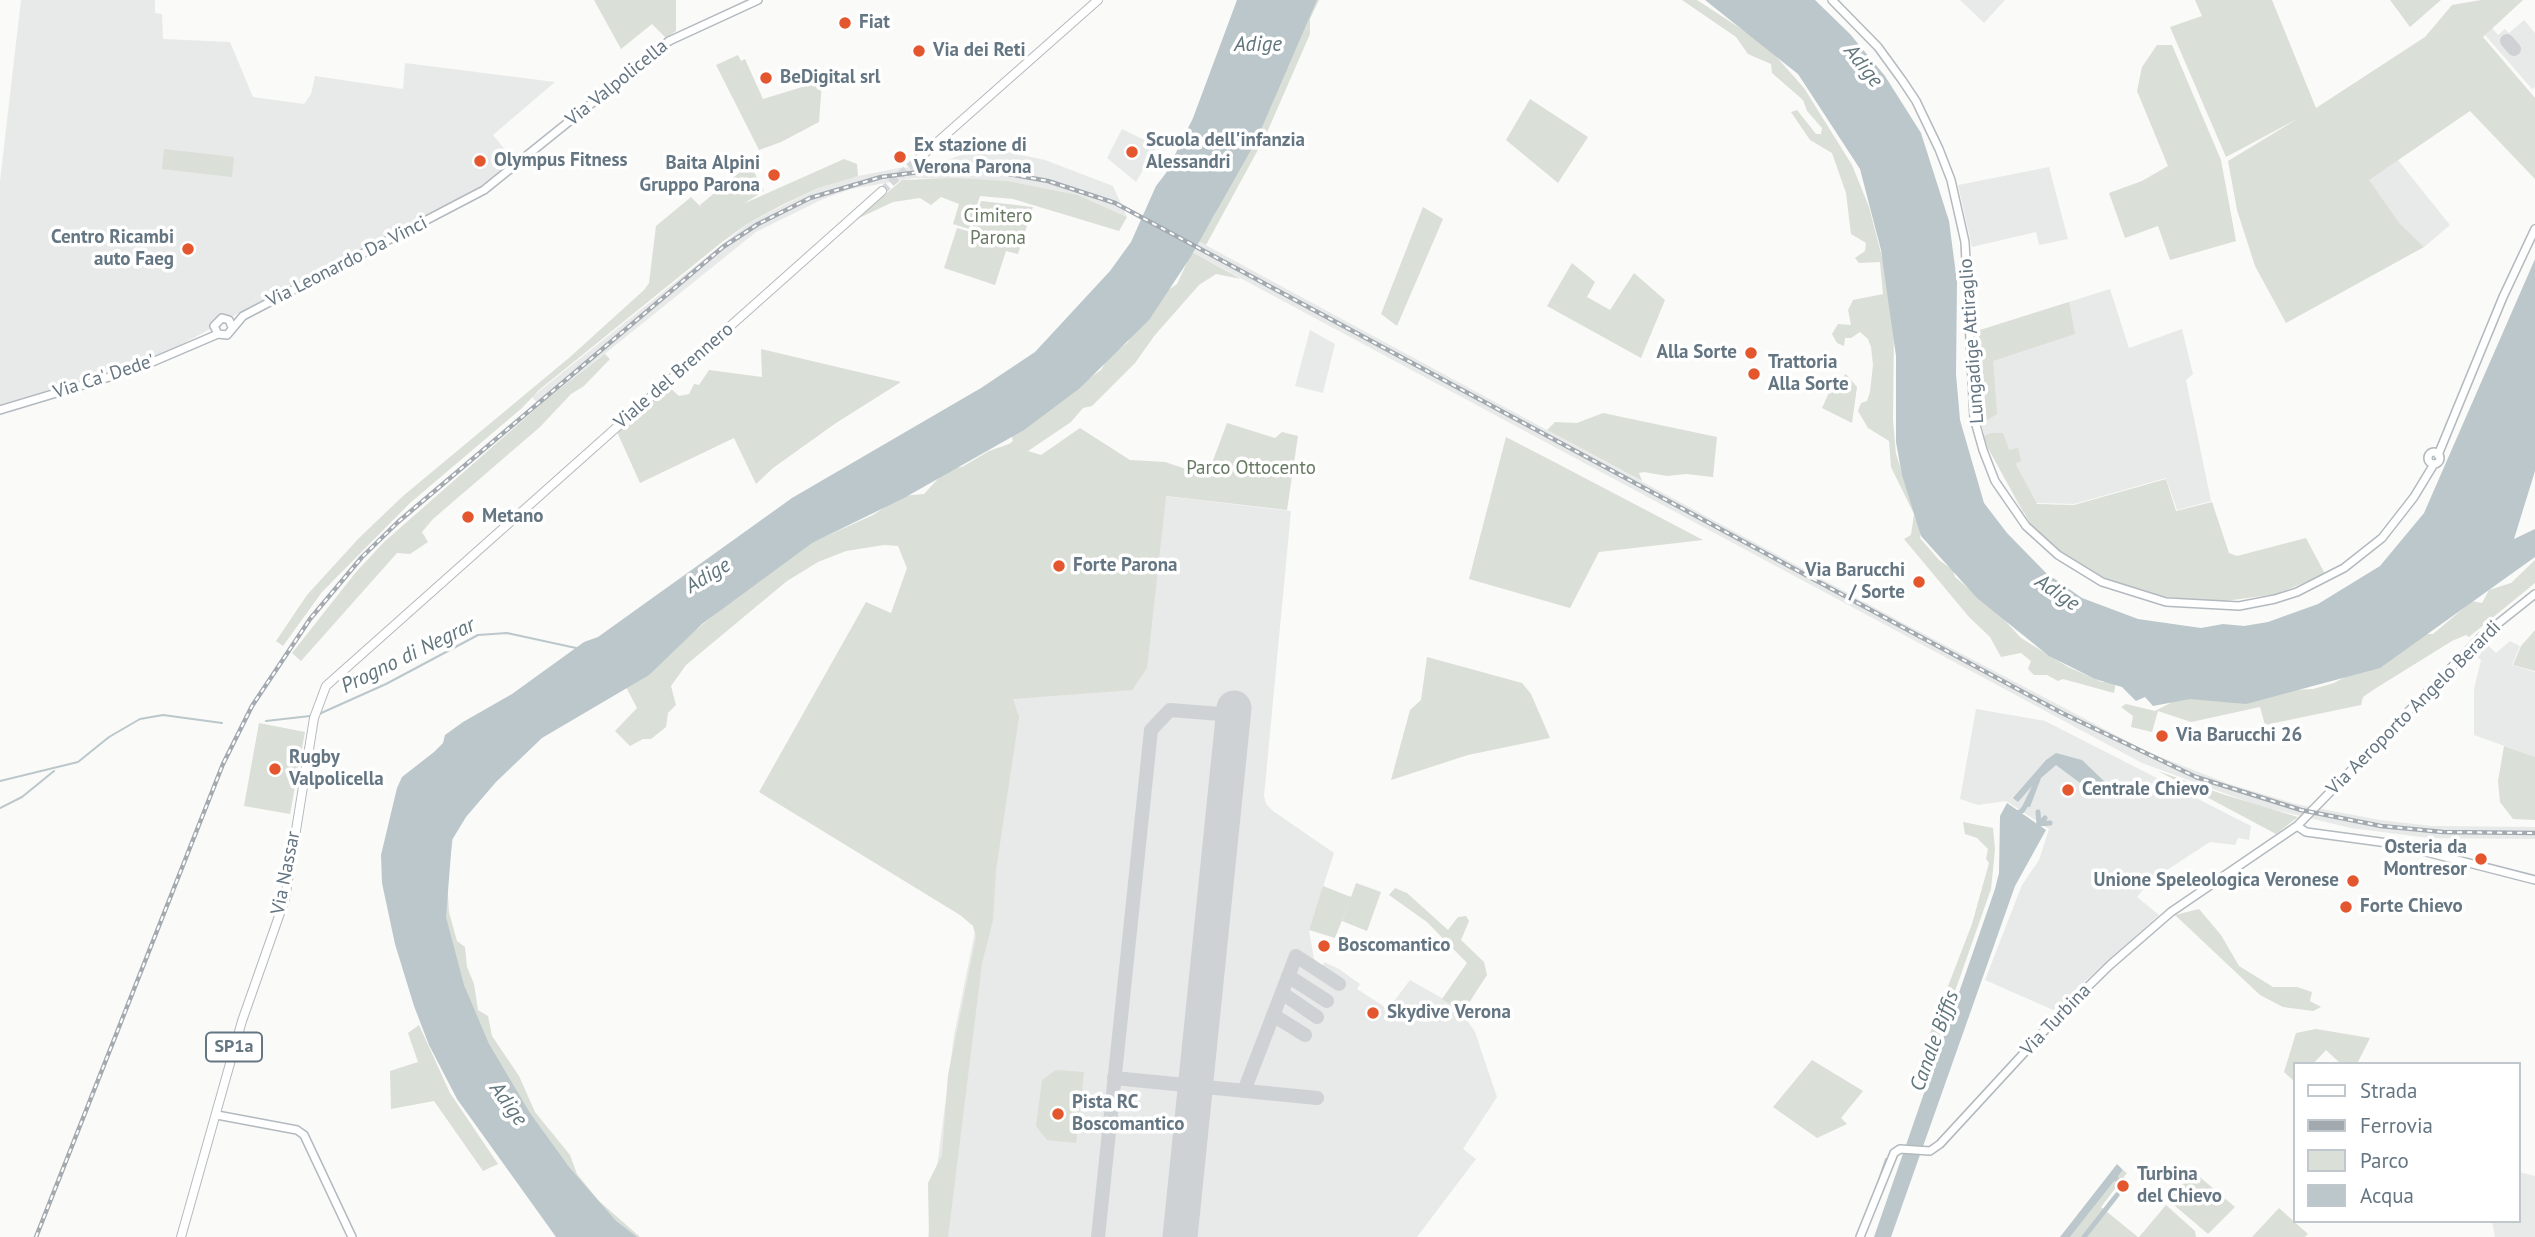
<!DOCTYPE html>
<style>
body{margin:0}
#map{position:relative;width:2535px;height:1237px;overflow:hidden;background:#fafaf8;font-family:"PT Sans",sans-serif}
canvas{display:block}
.legend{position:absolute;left:2293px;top:1062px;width:228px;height:161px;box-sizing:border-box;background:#fff;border:2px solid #c1c8cd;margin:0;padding:9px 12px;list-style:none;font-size:21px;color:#657683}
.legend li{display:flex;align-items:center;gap:14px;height:35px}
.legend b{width:35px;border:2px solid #c1c8cd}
</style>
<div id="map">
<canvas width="2535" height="1237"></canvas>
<ul class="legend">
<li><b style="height:9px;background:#fff"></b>Strada</li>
<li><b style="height:9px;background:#a2aab0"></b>Ferrovia</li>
<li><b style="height:19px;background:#dadfd7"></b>Parco</li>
<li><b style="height:19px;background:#bbc7cb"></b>Acqua</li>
</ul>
</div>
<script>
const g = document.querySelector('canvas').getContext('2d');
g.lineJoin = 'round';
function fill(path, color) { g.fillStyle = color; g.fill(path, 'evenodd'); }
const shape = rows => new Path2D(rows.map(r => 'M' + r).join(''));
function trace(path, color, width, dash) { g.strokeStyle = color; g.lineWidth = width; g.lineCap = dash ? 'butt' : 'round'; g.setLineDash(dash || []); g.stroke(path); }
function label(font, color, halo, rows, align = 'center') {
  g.font = font + ' "PT Sans",sans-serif'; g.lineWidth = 7; g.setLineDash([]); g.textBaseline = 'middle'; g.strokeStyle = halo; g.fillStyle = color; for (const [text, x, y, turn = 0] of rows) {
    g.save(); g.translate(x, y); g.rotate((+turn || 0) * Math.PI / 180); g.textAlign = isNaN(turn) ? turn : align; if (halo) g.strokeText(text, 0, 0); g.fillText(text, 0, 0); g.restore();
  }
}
fill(shape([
 [21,0,155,0,155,13,162,14,163,39,230,42,253,97,304,104,311,94,315,76,403,89,405,63,555,82,493,135,516,163,493,181,310,274,157,358,0,407,0,181],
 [1960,0,2005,0,1984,23],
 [2524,20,2535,33,2535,87,2532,89,2485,35,2492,28,2498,35,2505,29,2509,33],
 [1122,129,1157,146,1136,182,1107,158],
 [983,147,1045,160,1113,186,1127,217,1078,195,1008,181,914,178,851,189,823,199,756,232,540,406,532,397,750,222,818,188,848,178,899,168,931,166],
 [2397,159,2450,225,2424,247,2398,223,2368,180],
 [2049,167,2068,239,2039,245,2036,232,1972,247,1958,185],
 [1198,241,1905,624,2148,752,2229,784,2296,804,2380,820,2432,826,2535,827,2535,839,2429,838,2351,828,2259,806,2142,763,1192,252],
 [2110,289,2129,348,2182,329,2193,374,2186,380,2211,501,2177,510,2166,478,2074,504,2037,503,2023,513,1988,448,1980,420,1976,380,1977,331],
 [1310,330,1335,344,1323,393,1295,386],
 [1025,457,1164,496,1291,511,1264,796,1266,804,1273,811,1334,853,1309,930,1314,959,1323,966,1324,962,1339,969,1360,984,1357,989,1388,1009,1410,980,1447,1001,1463,1014,1475,1032,1497,1097,1463,1149,1476,1159,1417,1237,928,1237,954,1035,976,927],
 [2510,641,2520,646,2512,665,2535,672,2535,757,2474,735,2474,689,2481,660,2473,653,2485,642,2496,653],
 [1976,709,2045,721,2251,826,2249,840,2238,838,2235,845,2210,842,2150,881,2137,897,2159,915,2053,1010,1985,980,2022,885,2039,860,2049,829,2006,801,1978,805,1960,799],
 [2519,1172,2535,1176,2535,1237,2495,1237,2492,1221,2519,1221]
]), '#e8e9e9');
fill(shape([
 [594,0,676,0,676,31,666,38,652,24,621,49],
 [1311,0,1319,0,1310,19,1310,34,1265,137,1206,245,1198,241,1214,216],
 [1682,0,1697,0,1766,45,1804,88,1852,165,1869,207,1884,265,1894,323,1893,420,1896,454,1921,530,1920,538,1939,560,1953,570,1955,577,1999,614,2021,638,2068,667,2102,682,2116,682,2114,693,2063,679,2058,681,2047,675,2034,675,2028,669,2031,661,2021,653,2001,657,1990,637,1969,617,1904,539,1911,535,1914,514,1891,467,1889,441,1868,428,1858,411,1861,403,1867,401,1870,392,1873,365,1871,347,1868,339,1860,332,1851,338,1845,338,1844,346,1837,343,1832,334,1838,324,1851,325,1848,310,1853,300,1883,294,1880,262,1859,263,1855,258,1865,251,1866,243,1851,234,1846,193,1832,153,1810,140,1791,112,1797,110,1816,134,1821,134,1822,128,1807,111,1803,100,1772,73,1771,64,1748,54,1736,37],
 [2195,0,2272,0,2316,108,2425,37,2452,5,2481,0,2523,0,2483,37,2535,98,2535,179,2470,111,2369,180,2399,223,2424,247,2286,323,2255,266,2237,210,2228,161,2299,118,2226,157,2170,27,2202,16],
 [2390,0,2441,0,2410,27],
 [2157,45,2172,45,2221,160,2236,241,2170,260,2158,226,2125,238,2109,193,2142,181,2168,166,2137,91,2142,67],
 [738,55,741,61,745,59,763,99,822,81,819,122,781,142,759,150,716,65],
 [1530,99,1588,137,1558,183,1506,140],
 [164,149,234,157,232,177,162,169],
 [844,159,857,164,858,176,818,188,782,205,750,222,722,242,539,390,522,408,410,503,322,592,283,646,276,641,307,595,359,538,403,496,570,357,644,290,649,283,656,226,691,197,701,207,700,205,740,172,754,172,764,191,743,204],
 [954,178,1008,181,1078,195,1127,217,1119,231,1013,199,980,196,969,229,953,224,959,204,941,197,931,205,920,198,893,202,857,219,902,180],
 [981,201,1033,207,1018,254,1006,251,995,285,944,268,957,228,971,232],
 [1423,207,1443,219,1397,326,1381,314],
 [1192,252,1241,279,1216,274,1199,285,1155,335,1135,363,1092,406,1083,408,1071,422,1028,451,1041,455,1080,428,1130,460,1165,462,1189,470,1212,463,1227,423,1275,438,1282,432,1298,436,1287,510,1166,496,1147,668,1132,690,1013,699,1019,717,996,870,993,920,982,963,948,1237,929,1237,928,1183,942,1155,948,1075,976,937,973,926,960,915,759,792,866,602,891,613,907,568,898,546,884,545,846,551,818,562,787,581,686,665,671,686,676,705,668,713,666,727,651,739,643,739,630,746,615,731,637,708,626,687,791,552,873,515,901,496,924,494,948,468,962,467,989,451,1009,444,1013,441,1011,434,1101,370,1113,349,1118,350,1128,342,1135,327,1161,295,1177,284],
 [1572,263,1595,282,1587,297,1610,310,1634,273,1665,300,1641,358,1547,306],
 [2069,302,2075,334,1993,361,1997,414,1981,424,1976,380,1977,331],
 [761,349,901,382,836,423,773,468,756,484,734,438,640,483,617,432,668,386,679,396,689,394,694,384,699,385,709,370,762,377],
 [605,354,610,359,584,386,571,394,540,427,433,519,422,532,428,542,410,554,397,553,301,661,292,653,356,572,384,542,547,399],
 [1846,374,1857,387,1852,423,1822,408,1832,386],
 [1603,413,1717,437,1713,477,1686,474,1667,476,1644,472,1639,473,1642,481,1547,430,1555,422,1577,423],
 [1991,433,2003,433,2009,450,2018,448,2021,461,2016,463,2017,467,2037,504,2074,505,2166,479,2176,511,2212,502,2229,553,2237,556,2306,538,2325,574,2277,594,2218,602,2149,595,2103,579,2067,557,2031,525,1988,448,1984,436],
 [1506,437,1560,465,1703,540,1599,552,1570,608,1469,579],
 [2535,560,2535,583,2469,637,2466,635,2452,641,2373,690,2363,697,2361,705,2265,725,2260,707,2191,722,2158,711,2152,732,2131,727,2133,716,2121,707,2126,704,2155,711,2184,696,2313,689,2334,683,2423,634,2433,634,2472,601,2482,603,2489,590,2511,583],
 [2535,630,2535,671,2513,665,2521,646],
 [1427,657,1522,683,1531,694,1550,738,1468,755,1391,780,1410,710,1421,700],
 [259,723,305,732,290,814,244,806],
 [2504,746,2535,757,2535,820,2513,819,2500,802,2498,781],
 [2158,771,2225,795,2298,817,2276,834],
 [1963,822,1993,828,1995,850,1991,889,1933,1054,1917,1087,1928,1038,1972,924,1989,863,1986,859,1988,849,1977,838,1965,834],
 [453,838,447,880,449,912,457,941,465,947,467,967,474,984,478,1010,488,1016,492,1036,519,1076,535,1112,570,1155,577,1174,599,1201,640,1237,626,1237,617,1232,485,1056,447,943,441,871],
 [1356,883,1381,892,1367,931,1342,921,1350,900,1335,938,1309,930,1323,886,1351,897],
 [1395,888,1407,893,1448,930,1458,917,1466,916,1469,921,1461,940,1484,962,1487,975,1463,1012,1442,999,1467,963,1427,922,1389,895],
 [2199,909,2221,935,2239,966,2273,987,2297,987,2312,992,2310,1001,2321,1007,2313,1011,2283,1007,2260,995,2175,915],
 [419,1025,450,1093,498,1164,483,1171,434,1101,391,1109,390,1071,418,1062,408,1033],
 [2316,1029,2370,1038,2357,1064,2341,1064,2326,1050,2313,1064,2295,1064,2295,1082,2284,1072,2296,1033],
 [1812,1060,1863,1091,1841,1118,1847,1124,1817,1138,1773,1107],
 [1056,1070,1084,1072,1076,1143,1047,1140,1036,1126,1042,1080],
 [2123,1170,2127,1173,2101,1207,2138,1237,2070,1237],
 [2194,1172,2235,1207,2208,1234,2168,1200],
 [2166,1205,2195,1231,2196,1237,2139,1237],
 [2279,1208,2308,1234,2305,1237,2252,1237]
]), '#dadfd7');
fill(shape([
 [1237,0,1317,0,1256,141,1190,258,1149,320,1080,388,1024,430,904,498,812,543,702,624,649,675,542,738,496,782,466,817,452,840,446,917,464,985,489,1044,530,1113,569,1167,616,1221,637,1237,556,1237,457,1099,429,1045,414,1006,395,944,382,883,381,855,397,788,402,777,434,752,443,743,445,735,463,722,512,694,584,642,598,637,792,498,981,388,1035,352,1110,271,1131,242,1156,186,1166,173,1193,118],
 [1705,0,1815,0,1850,34,1885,76,1921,133,1949,221,1957,282,1956,374,1960,420,1984,503,2007,533,2046,573,2082,598,2138,619,2201,628,2223,624,2244,626,2268,622,2318,604,2380,566,2424,513,2535,259,2535,471,2514,539,2535,529,2535,557,2380,668,2246,704,2190,699,2153,706,2145,697,2136,701,2122,687,2095,679,2049,656,1977,598,1921,536,1902,475,1896,442,1896,356,1881,250,1860,169,1798,74],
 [2056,753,2082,760,2105,782,2095,794,2056,765,2041,778,2030,807,2023,805,2032,786,2018,802,2013,798,2046,760],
 [2007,803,2046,830,2015,886,1891,1237,1874,1237,1995,889,1999,873,2000,816],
 [2117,1164,2123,1170,2070,1237,2060,1237]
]), '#bbc7cb');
trace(shape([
 [319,714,386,684,478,635,507,633,576,648],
 [266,721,310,716],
 [0,781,78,762,109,737,140,719,163,715,222,723],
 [0,808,22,797,54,771],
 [1875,1191,1886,1159]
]), '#bbc7cb', 2);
trace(shape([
 [2038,812,2039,824],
 [2016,813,2022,811,2030,799],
 [2039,824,2050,823],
 [2035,829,2045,818],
 [2111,1178,2113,1176,2124,1186],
 [2084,1237,2117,1195]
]), '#bbc7cb', 5);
trace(shape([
 [2507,41,2514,49],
 [1288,976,1327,1001],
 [1282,993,1317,1017],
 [1273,1015,1305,1035],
 [1114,1078,1317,1098],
 [1244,1091,1296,956,1339,984],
 [1098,1237,1151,730,1170,710,1233,715]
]), '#ced2d4', 14);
trace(shape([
 [1180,1237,1234,708]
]), '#ced2d4', 35);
trace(shape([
 [882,191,917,160]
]), '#d5d9db', 8, [8, 4]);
const secondary = shape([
 [1832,0,1878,47,1902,80,1916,101,1939,149,1951,180,1965,242,1974,418,1983,450,1995,481,2026,526,2058,555,2102,582,2166,602,2239,606,2275,599,2297,592,2344,568,2382,538,2414,497,2434,464],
 [232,327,229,320,222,318,214,326,218,334,227,335,243,316,484,190,669,41,758,0],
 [0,410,136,369,218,334],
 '2428 458a6 6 0 1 1 12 0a6 6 0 1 1-12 0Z',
 [2438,455,2503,297,2535,229],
 [2297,826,2306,832,2395,844,2535,880],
 [217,1115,297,1130,304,1135,352,1237],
 [1860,1237,1894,1153,1900,1149,1930,1151,1940,1144,2058,1016,2110,965,2171,912,2297,826,2481,637,2535,594]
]);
const primary = shape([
 [917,160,1098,0],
 [181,1237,242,1021,285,899,314,718,326,686,882,191]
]);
trace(secondary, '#b3babf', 10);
trace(primary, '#b5babe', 10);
trace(secondary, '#fff', 7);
trace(primary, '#fff', 8);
const rail = shape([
 [36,1237,223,764,252,706,310,619,362,557,398,522,723,247,758,224,810,198,881,177,934,170,992,171,1048,181,1115,203,2062,713,2196,777,2301,810,2381,826,2443,832,2535,833]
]);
trace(rail, '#a2aab0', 4.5);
trace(rail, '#fff', 2, [5]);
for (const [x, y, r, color] of [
 [845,23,7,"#e4572e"],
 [919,51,7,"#e4572e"],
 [766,78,7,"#e4572e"],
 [1132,152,7,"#e4572e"],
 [900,157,7,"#e4572e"],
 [480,161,7,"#e4572e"],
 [774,175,7,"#e4572e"],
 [188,249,7,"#e4572e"],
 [1751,353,7,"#e4572e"],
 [1754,374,7,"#e4572e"],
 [468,517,7,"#e4572e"],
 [1059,566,7,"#e4572e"],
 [1919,582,7,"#e4572e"],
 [2162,736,7,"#e4572e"],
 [275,769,7,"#e4572e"],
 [2068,790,7,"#e4572e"],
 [2481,859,7,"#e4572e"],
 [2353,881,7,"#e4572e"],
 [2346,907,7,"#e4572e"],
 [1324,946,7,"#e4572e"],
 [1373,1013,7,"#e4572e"],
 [1058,1114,7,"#e4572e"],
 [2123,1186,7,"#e4572e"]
]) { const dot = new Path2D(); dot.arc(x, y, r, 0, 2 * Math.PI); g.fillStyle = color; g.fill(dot); trace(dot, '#fff', 2.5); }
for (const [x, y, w] of [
 [234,1047,56]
]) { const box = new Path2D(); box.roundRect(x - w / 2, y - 14.5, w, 29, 5); g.fillStyle = '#fff'; g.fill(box); trace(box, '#657683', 2); }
label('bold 18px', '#657683', null, [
 ["SP1a",234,1047]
]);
label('bold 19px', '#657683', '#fff', [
 ["Fiat",859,23],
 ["Via dei Reti",933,51],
 ["BeDigital srl",780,78],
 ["Scuola dell'infanzia",1146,141],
 ["Alessandri",1146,163],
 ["Ex stazione di",914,146],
 ["Verona Parona",914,168],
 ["Olympus Fitness",494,161],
 ["Baita Alpini",760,164,"right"],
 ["Gruppo Parona",760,186,"right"],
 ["Centro Ricambi",174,238,"right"],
 ["auto Faeg",174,260,"right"],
 ["Alla Sorte",1737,353,"right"],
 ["Trattoria",1768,363],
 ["Alla Sorte",1768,385],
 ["Metano",482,517],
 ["Forte Parona",1073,566],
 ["Via Barucchi",1905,571,"right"],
 ["/ Sorte",1905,593,"right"],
 ["Via Barucchi 26",2176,736],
 ["Rugby",289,758],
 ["Valpolicella",289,780],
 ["Centrale Chievo",2082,790],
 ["Osteria da",2467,848,"right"],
 ["Montresor",2467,870,"right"],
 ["Unione Speleologica Veronese",2339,881,"right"],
 ["Forte Chievo",2360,907],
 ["Boscomantico",1338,946],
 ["Skydive Verona",1387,1013],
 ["Pista RC",1072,1103],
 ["Boscomantico",1072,1125],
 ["Turbina",2137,1175],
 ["del Chievo",2137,1197]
], 'left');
label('19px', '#657683', '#fff', [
 ["Via Valpolicella",617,83,-39],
 ["Via Leonardo Da Vinci",347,262,-27],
 ["Lungadige Attiraglio",1972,341,-94],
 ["Viale del Brennero",674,376,-41],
 ["Via Ca' Dede'",104,377,-18],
 ["Via Aeroporto Angelo Berardi",2414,708,-45],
 ["Via Nassar",286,873,-79],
 ["Via Turbina",2056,1020,-46]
]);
label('19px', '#687a64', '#fff', [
 ["Cimitero",998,217],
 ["Parona",998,239],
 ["Parco Ottocento",1251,469]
]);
label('italic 21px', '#60757c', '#fff', [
 ["Adige",1258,45],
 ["Adige",1863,66,51],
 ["Adige",708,576,-31],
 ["Adige",2057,593,34],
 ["Progno di Negrar",408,656,-26],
 ["Canale Biffis",1935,1041,-70],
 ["Adige",508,1104,54]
]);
</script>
